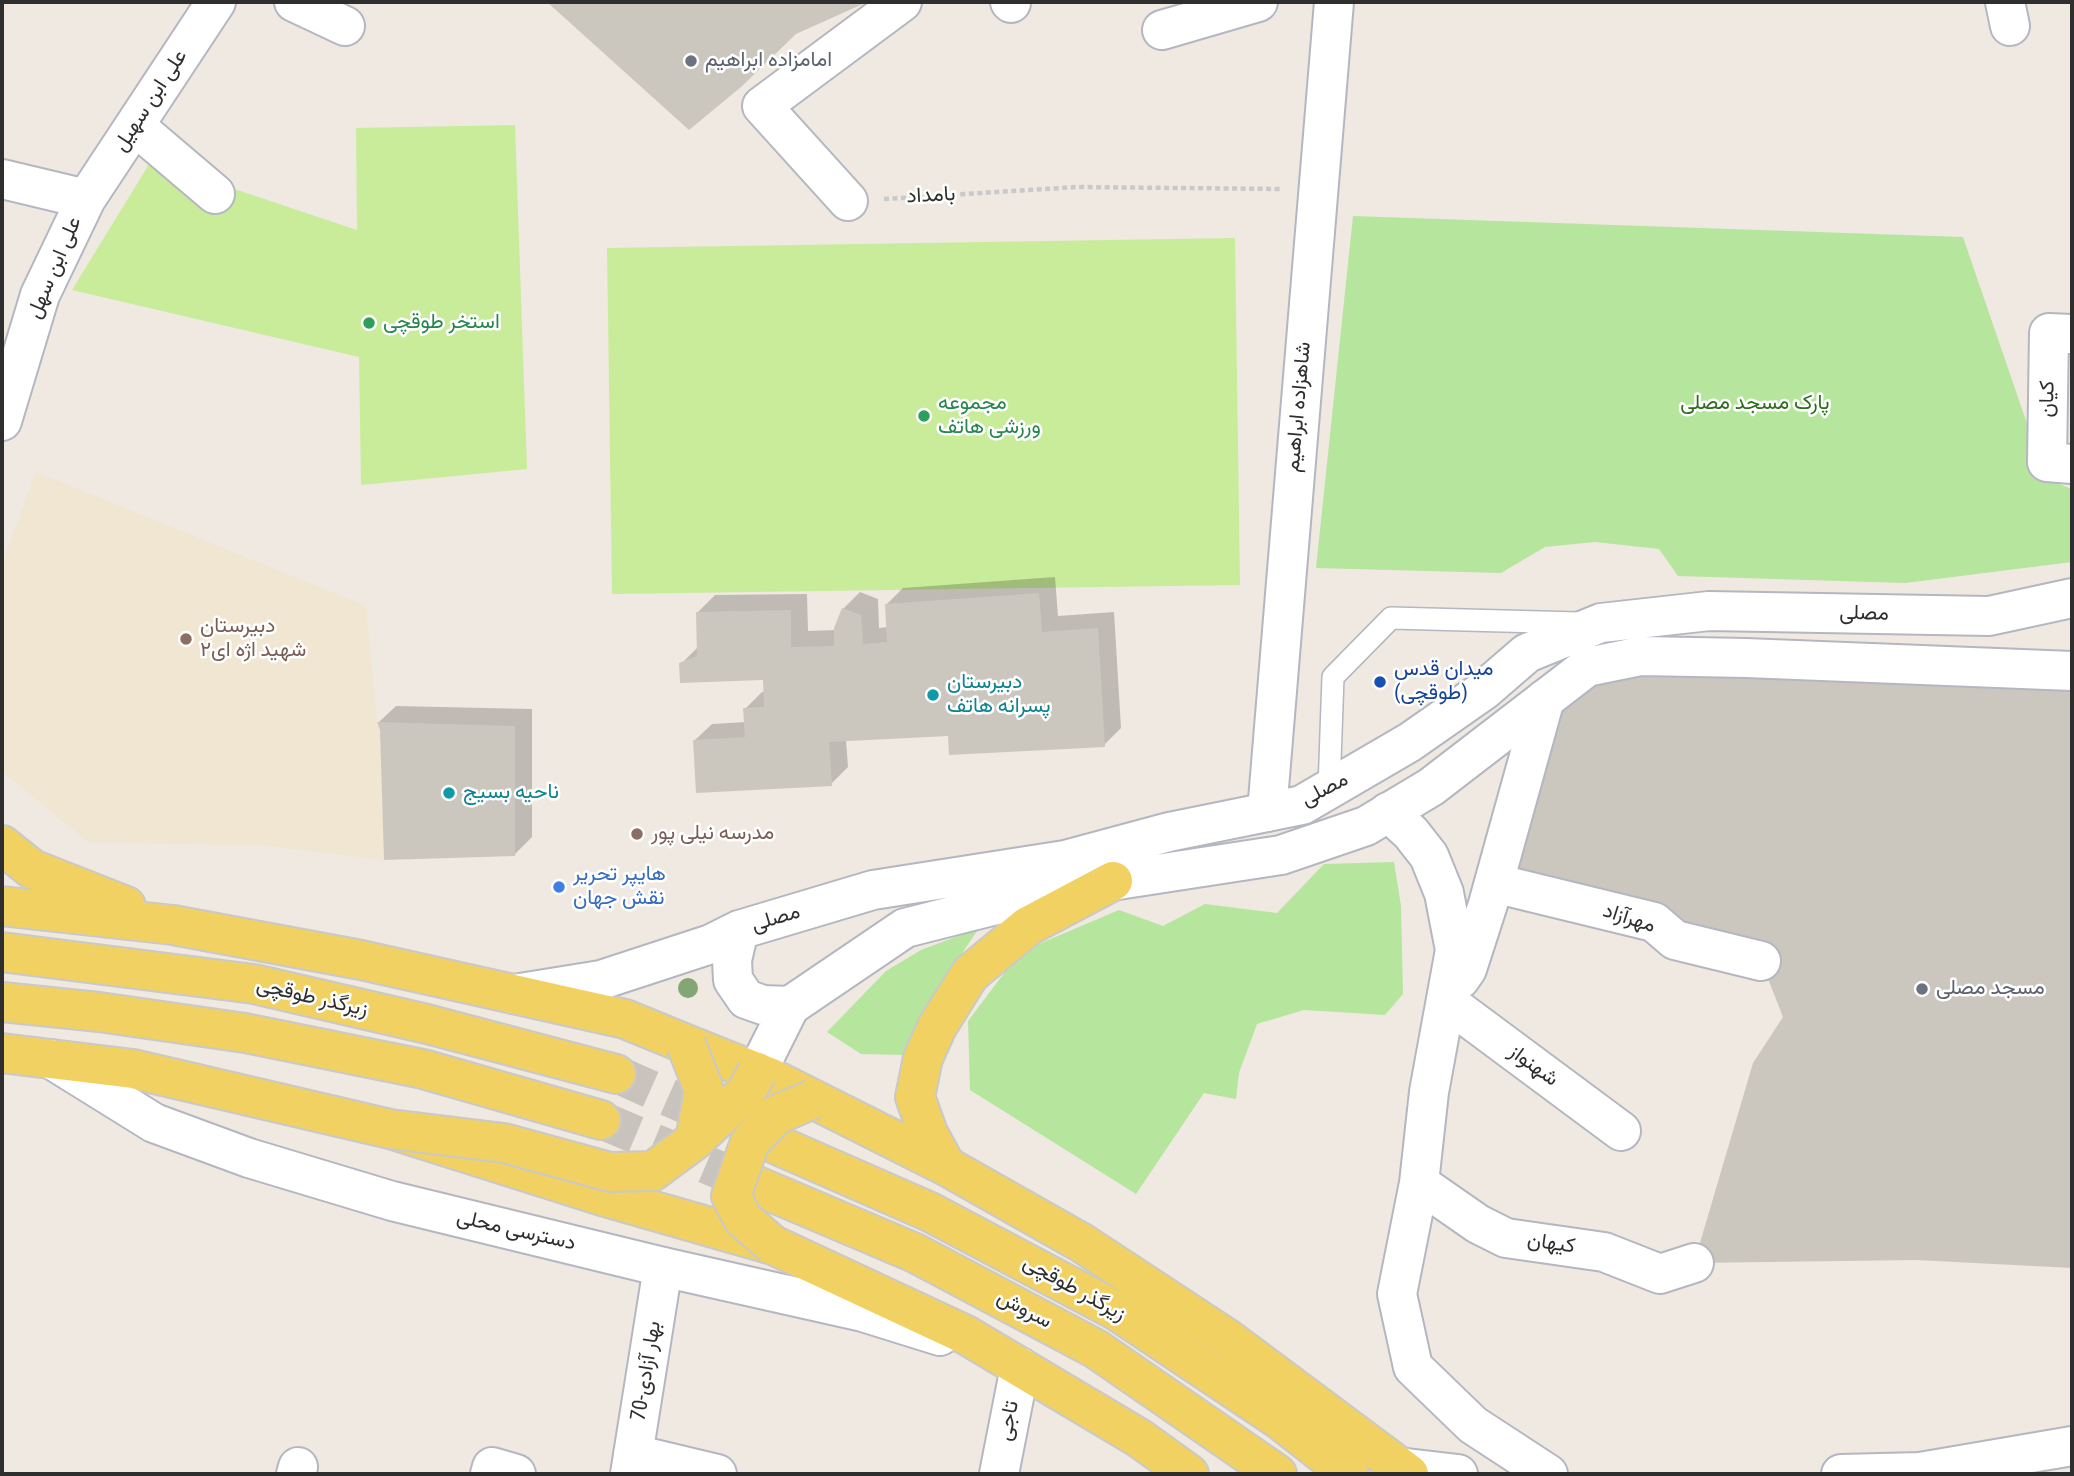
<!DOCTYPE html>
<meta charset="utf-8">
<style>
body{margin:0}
#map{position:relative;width:2074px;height:1476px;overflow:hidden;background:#efe9e1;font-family:"Roboto Condensed",sans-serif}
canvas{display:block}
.frame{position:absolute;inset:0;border:4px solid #2e2e2e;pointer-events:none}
</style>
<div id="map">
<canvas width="2074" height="1476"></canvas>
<div class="frame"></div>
</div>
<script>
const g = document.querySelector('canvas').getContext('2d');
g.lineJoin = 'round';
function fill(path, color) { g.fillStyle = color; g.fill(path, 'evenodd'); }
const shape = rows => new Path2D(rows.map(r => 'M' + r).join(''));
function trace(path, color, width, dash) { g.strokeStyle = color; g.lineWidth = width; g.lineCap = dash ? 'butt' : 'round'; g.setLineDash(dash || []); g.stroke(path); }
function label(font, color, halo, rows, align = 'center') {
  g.font = font + ' "Roboto Condensed",Vazirmatn,sans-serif'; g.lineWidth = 5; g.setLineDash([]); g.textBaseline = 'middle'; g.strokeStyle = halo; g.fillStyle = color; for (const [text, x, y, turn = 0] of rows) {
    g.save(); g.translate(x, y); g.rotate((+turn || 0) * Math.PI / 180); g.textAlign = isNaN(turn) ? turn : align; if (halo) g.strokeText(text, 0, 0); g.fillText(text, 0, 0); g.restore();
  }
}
fill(shape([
 [36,472,366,606,377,722,380,730,384,860,268,846,88,842,2,771,2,563]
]), '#f0e6d1');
fill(shape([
 [1353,216,1963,237,2046,479,2072,489,2072,562,1905,583,1678,576,1659,549,1595,542,1545,547,1501,573,1316,568],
 [1394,862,1401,906,1403,994,1385,1015,1304,1010,1257,1024,1239,1073,1236,1099,1204,1093,1136,1194,970,1090,968,1021,1020,952,1119,910,1163,926,1205,904,1277,913,1324,864],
 [979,928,936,992,905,1055,861,1054,827,1032,886,971,921,950]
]), '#b6e59e');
fill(shape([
 [515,125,527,469,361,485,359,357,72,290,151,161,357,230,356,128],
 [1235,238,1240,585,612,594,607,248]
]), '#c9ec9a');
fill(shape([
 [550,2,864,2,795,33,689,127],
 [1055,577,1058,616,1114,612,1121,728,1104,745,950,734,846,740,848,767,831,784,695,740,712,724,746,722,745,709,762,692,765,692,765,678,681,664,699,646,698,612,715,595,807,594,808,631,835,630,843,609,860,592,878,599,879,628,888,627,886,605,903,588],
 [2072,660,2072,1266,1916,1258,1785,1017,1762,960,1591,673],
 [396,706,532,709,532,837,515,854,379,722]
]), '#0003');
fill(shape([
 [547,2,863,2,865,3,796,34,741,87,689,130],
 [1039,593,1042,632,1098,628,1105,747,949,755,948,736,829,742,832,786,696,793,693,740,745,737,743,708,764,707,763,680,680,683,679,663,697,656,696,612,791,610,791,647,834,646,834,628,842,608,861,615,863,644,887,642,885,604],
 [1613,676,2072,682,2072,1268,1916,1260,1694,1263,1753,1063,1783,1017,1761,961,1504,871,1567,695],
 [377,722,515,726,515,856,384,860,380,730]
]), '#cbc7bf');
trace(shape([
 [616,1074,731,1125],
 [601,1120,750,1183]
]), '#c8c4bd', 38, [38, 19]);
const service = shape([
 [1329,789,1333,677,1391,618,1578,623]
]);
const minor = shape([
 [294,2,345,26],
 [1010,2,1011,3],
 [2005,2,2010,26],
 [1162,30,1258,2],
 [135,126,215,194],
 [2,179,86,199],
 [848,201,762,106,902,2],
 [2072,334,2049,333,2047,462,2072,464],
 [2,421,40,295,86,199,216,2],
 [1388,812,1411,833,1429,856,1444,893,1455,950,1429,1092,1419,1183,1397,1294,1413,1367,1473,1425,1548,1474],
 [1494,883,1654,922,1675,940,1761,961],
 [1460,979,1467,969,1488,904,1545,699],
 [1446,1001,1621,1131],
 [1419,1183,1478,1224,1506,1238,1604,1252,1660,1274,1694,1263],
 [633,1454,717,1474],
 [1398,1467,1458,1474],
 [296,1474,298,1467],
 [490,1474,492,1467,516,1474],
 [630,1474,663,1267],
 [999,1474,1020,1367],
 [1841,1474,1920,1472,2072,1446]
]);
const tertiary = shape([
 [1267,812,1334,2],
 [51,1059,154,1123,249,1158,392,1201,663,1267,863,1312,940,1336]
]);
const secondary = shape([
 [739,930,732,960,733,980,746,999,763,1005,790,1006],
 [514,994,601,980,711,944,739,930,873,890,1065,860,1169,832,1302,805,1410,742,1483,691,1527,653,1601,623,1709,611,1989,616,2072,598],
 [757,1072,790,1006,905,928,1059,889,1281,855,1366,826,1431,787,1587,667,1641,656,1746,658,2072,671]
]);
const primary = shape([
 [2,845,32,869,126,906],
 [2,906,173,925,361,960,625,1019,686,1044,771,1078,946,1166,1082,1243,1228,1339,1409,1474],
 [2,952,254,984,427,1024,616,1074],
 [2,1002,99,1012,245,1033,423,1069,601,1120],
 [2,1053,133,1069,390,1129,602,1196,773,1245,966,1335,1139,1438,1189,1474],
 [775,1144,930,1212,1117,1311,1280,1420,1349,1474],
 [946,1166,928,1133,915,1097,923,1058,937,1027,970,974,1028,926,1113,881],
 [750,1183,915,1253,1096,1349,1277,1474]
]);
trace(service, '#b4b7c1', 24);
trace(minor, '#b4b7c1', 42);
trace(tertiary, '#b4b7c1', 42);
trace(secondary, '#b4b7c1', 42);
trace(primary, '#c9c9c9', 42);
trace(shape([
 [884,199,1077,187,1281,189]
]), '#c9c9c9', 4.5, [5, 3.5]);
trace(service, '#fff', 21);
trace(minor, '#fff', 38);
trace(tertiary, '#fff', 38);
trace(secondary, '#fff', 38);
trace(primary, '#f2d163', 38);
const primaryBridge = shape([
 [686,1044,704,1090,695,1140],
 [390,1129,504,1143,610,1172,653,1171,695,1140,746,1092,757,1072],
 [773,1245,743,1219,731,1196,750,1142,776,1115,813,1099]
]);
trace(primaryBridge, '#c9c9c9', 42, []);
trace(primaryBridge, '#f2d163', 38);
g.fillStyle = '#84a574';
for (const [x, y] of [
 [688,988]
]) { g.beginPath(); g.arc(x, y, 10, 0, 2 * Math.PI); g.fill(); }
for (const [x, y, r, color] of [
 [691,61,7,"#6b7280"],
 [369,323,7,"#2e9e5b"],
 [924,416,7,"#2e9e5b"],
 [186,639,7,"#8d6e63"],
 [1380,682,7,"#1a4fb4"],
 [933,695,7,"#0f9aa8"],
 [449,793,7,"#0f9aa8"],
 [637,834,7,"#8d6e63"],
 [559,887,7,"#3f7fe0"],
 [1922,989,7,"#6b7280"]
]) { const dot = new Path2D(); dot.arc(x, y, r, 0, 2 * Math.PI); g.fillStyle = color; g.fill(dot); trace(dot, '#fff', 2.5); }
label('21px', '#5b616d', '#fff', [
 ["امامزاده ابراهیم",705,61],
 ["مسجد مصلی",1936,989]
], 'left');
label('21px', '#2e2e2e', '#fff', [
 ["علی ابن سهیل",151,101,-57],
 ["بامداد",931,196,-3],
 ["علی ابن سهل",55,268,-67],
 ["کیان",2048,399,-89],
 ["شاهزاده ابراهیم",1299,407,-85],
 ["مصلی",1864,614,1],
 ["مصلی",1325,790,-28],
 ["مصلی",776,919,-17],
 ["مهرآزاد",1629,919,18],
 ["زیرگذر طوقچی",312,998,13],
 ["شهنواز",1533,1066,36],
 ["دسترسی محلی",516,1231,13],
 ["کیهان",1551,1244,8],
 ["زیرگذر طوقچی",1074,1289,29],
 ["سروش",1024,1310,28],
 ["70-بهار آزادی",647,1371,-81],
 ["تاجی",1009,1421,-79]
]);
label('21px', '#27864d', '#fff', [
 ["استخر طوقچی",383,323],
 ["مجموعه",938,404],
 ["ورزشی هاتف",938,428]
], 'left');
label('21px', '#2c6e1b', '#fff', [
 ["پارک مسجد مصلی",1755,404]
]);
label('21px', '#785e54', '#fff', [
 ["دبیرستان",200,627],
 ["شهید اژه ای۲",200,651],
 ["مدرسه نیلی پور",651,834]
], 'left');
label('21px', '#164399', '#fff', [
 ["میدان قدس",1394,670],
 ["(طوقچی)",1394,694]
], 'left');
label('21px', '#0d838f', '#fff', [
 ["دبیرستان",947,683],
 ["پسرانه هاتف",947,707],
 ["ناحیه بسیج",463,793]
], 'left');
label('21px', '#366cbe', '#fff', [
 ["هایپر تحریر",573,875],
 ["نقش جهان",573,899]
], 'left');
</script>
